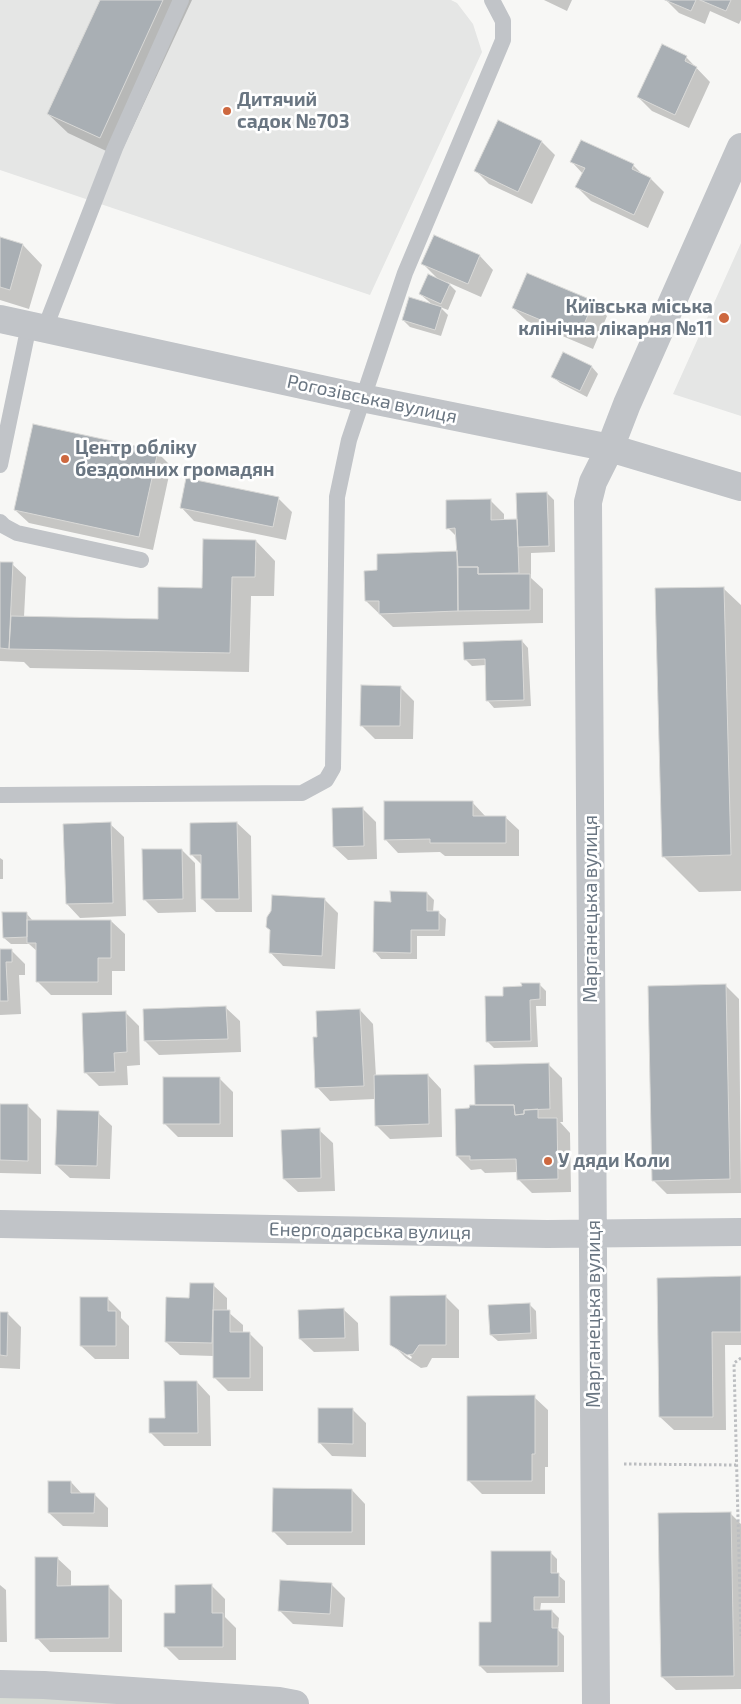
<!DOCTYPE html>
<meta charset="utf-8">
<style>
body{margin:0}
canvas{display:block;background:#f7f7f5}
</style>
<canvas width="741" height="1704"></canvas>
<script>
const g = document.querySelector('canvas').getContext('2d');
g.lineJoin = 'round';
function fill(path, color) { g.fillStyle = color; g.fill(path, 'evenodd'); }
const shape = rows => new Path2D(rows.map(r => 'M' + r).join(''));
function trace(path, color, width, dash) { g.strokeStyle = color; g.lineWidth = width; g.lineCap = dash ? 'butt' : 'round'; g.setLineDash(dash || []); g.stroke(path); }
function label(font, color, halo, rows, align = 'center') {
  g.font = font + ' "Exo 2",sans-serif'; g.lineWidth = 5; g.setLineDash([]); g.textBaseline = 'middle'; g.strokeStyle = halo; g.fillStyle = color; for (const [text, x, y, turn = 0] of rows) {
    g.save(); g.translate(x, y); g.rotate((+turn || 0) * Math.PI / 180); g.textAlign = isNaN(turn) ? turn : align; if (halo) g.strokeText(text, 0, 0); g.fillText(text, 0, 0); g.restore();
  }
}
fill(shape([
 [0,0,451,0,457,3,473,24,482,52,370,295,0,170],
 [741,243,741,416,673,394]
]), '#e5e6e5');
fill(shape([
 [0,1695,183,1704,0,1704]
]), '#d9ddd6');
fill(shape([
 [101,0,192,0,119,157,68,133,48,114],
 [544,0,572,0,567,11],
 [666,0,741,0,741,20,739,24,710,11,705,24,679,13],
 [686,57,710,82,689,128,652,111,638,97],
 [542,142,555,155,532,204,489,184,476,171],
 [571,161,633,165,643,175,651,179,664,192,648,228,591,201,577,187,583,174],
 [435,237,480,256,493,270,481,297,447,282,456,291,448,310,440,307,448,315,441,336,410,327,403,320,434,306,420,294,439,280,423,264],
 [0,238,23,245,42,265,29,309,0,300],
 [593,302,607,316,593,349,527,321,513,308],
 [564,354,592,367,598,374,587,397,560,383,553,377],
 [157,452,171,466,153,550,29,523,15,510],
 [547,493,554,500,555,552,531,553,531,578,543,589,543,623,393,627,366,601,378,571,456,552,456,536,448,528,490,500,504,514,504,521,518,520],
 [278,498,292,512,286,540,194,521,181,507],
 [256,541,275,561,274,596,251,596,249,672,30,668,24,662,0,661,0,563,12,564,26,577,24,617,159,620,203,589],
 [723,588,741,605,741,891,699,892,663,856],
 [522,641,528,648,531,706,494,708,488,701,486,665,472,666,465,659],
 [400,687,414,701,413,739,375,739,361,725],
 [472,802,486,817,505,817,519,830,519,856,445,856,440,852,398,853,385,839],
 [363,809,376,822,377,859,348,860,334,847],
 [237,823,251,836,252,912,216,912,202,899,202,865,192,855],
 [110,824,124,837,126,916,80,918,67,904],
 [182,850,195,863,196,912,158,913,145,900],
 [0,858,3,860,3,879,0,879],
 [427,893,434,900,433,912,439,913,446,919,445,936,417,936,417,959,381,959,375,952,392,903],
 [325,900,338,913,335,969,283,966,270,952],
 [26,913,33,921,111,921,125,934,125,971,112,971,112,995,51,995,38,982,38,952,29,944,11,944,4,938],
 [11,950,25,964,25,975,19,975,21,1014,0,1015,0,951],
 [539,984,546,991,546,1006,536,1006,538,1047,494,1048,487,1041,505,997],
 [726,986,739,999,741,1193,667,1194,653,1180],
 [226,1008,240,1021,241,1052,159,1055,145,1041],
 [360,1010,373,1024,376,1077,428,1075,441,1089,442,1137,390,1139,376,1125,375,1099,330,1101,317,1087,318,1038],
 [125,1012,139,1026,140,1065,127,1066,128,1085,99,1086,85,1072],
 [548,1064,562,1078,563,1122,560,1122,570,1133,571,1192,532,1193,518,1179,518,1172,485,1173,481,1169,471,1170,457,1156,476,1107],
 [219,1078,233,1092,233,1137,178,1137,165,1124],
 [0,1105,28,1106,41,1119,41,1174,0,1173],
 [98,1113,112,1126,110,1179,70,1178,56,1165],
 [319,1130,333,1143,335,1191,298,1192,284,1179],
 [741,1277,741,1345,725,1345,726,1430,674,1430,660,1417],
 [213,1285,227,1298,227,1311,243,1325,243,1333,249,1333,263,1347,263,1391,228,1391,214,1377,214,1356,180,1355,166,1342],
 [445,1296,459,1310,459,1358,432,1358,427,1367,421,1368,406,1358,392,1344],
 [404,1351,412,1357,411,1359,404,1354],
 [107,1298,121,1312,121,1318,129,1326,129,1359,95,1359,81,1346],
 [529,1304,536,1311,537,1339,498,1341,491,1335],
 [344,1310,358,1323,359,1351,314,1352,300,1339],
 [0,1313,8,1314,21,1327,20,1369,0,1368],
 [197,1382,210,1396,211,1446,164,1446,151,1433,166,1419],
 [534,1397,548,1410,548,1467,545,1467,545,1494,482,1494,468,1480],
 [353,1410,366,1423,366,1457,332,1456,319,1442],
 [71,1482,82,1494,94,1494,108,1508,108,1527,63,1526,49,1513],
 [352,1490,365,1504,365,1545,287,1545,273,1531],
 [730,1513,741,1524,741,1689,676,1690,662,1677],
 [550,1552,557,1559,557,1574,565,1581,565,1603,541,1603,540,1611,552,1611,559,1618,558,1630,564,1636,564,1672,487,1673,480,1666,492,1623],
 [57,1558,71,1571,71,1587,109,1587,122,1600,122,1652,50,1652,37,1638],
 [0,1585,6,1590,7,1642,0,1642],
 [211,1585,225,1599,225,1617,236,1628,236,1660,179,1660,165,1646,177,1614],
 [332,1585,345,1598,343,1627,293,1624,280,1611]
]), '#0003');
const building = shape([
 [100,0,163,0,100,138,47,114,100,0],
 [665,0,696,0,691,11,665,0],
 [700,0,731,0,726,11,700,0],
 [662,44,687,56,685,61,697,67,675,115,637,97,662,44],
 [498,120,542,141,518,192,474,171,498,120],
 [581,140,634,164,632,169,651,178,634,215,575,187,585,168,570,162,581,140],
 [434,235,480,255,468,284,421,264,434,235],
 [0,237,23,244,10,290,0,287,0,237],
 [527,273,594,301,579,336,512,308,527,273],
 [428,274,450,284,441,304,419,294,428,274],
 [409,297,442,307,435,330,402,320,409,297],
 [563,352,592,366,580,391,551,377,563,352],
 [33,424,158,451,139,537,14,510,33,424],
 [186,478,279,497,273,527,180,508,186,478],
 [547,492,549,546,518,547,516,493,547,492],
 [491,499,491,520,517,519,519,573,478,574,478,567,458,567,455,528,446,529,446,500,491,499],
 [203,539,256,540,255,577,232,577,230,653,9,649,11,616,158,619,158,587,202,588,203,539],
 [457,551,458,611,379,614,379,601,365,601,364,571,377,570,377,554,457,551],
 [0,562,13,562,9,649,0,648,0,562],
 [458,567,478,567,478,574,530,574,530,610,458,611,458,567],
 [724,587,731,855,662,857,655,588,724,587],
 [522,640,524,700,486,701,485,659,464,660,463,642,522,640],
 [361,685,401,686,400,726,360,726,361,685],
 [384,801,473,801,473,816,506,816,506,843,430,843,430,839,384,840,384,801],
 [363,807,364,846,333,847,332,808,363,807],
 [111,822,113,903,66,904,63,824,111,822],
 [237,822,239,899,201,899,201,855,190,855,190,823,237,822],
 [142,849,182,849,183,899,143,900,142,849],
 [390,891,427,892,427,911,439,911,439,930,411,930,411,953,373,952,374,901,391,902,390,891],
 [272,895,325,898,322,956,269,953,270,930,266,927,267,917,271,911,272,895],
 [2,912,27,912,27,937,3,938,2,912],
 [27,920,111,920,111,958,98,958,98,982,36,982,36,943,27,943,27,920],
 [0,949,12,949,12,962,6,962,8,1001,0,1001,0,949],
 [521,983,540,983,540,999,530,1000,531,1041,486,1042,485,996,503,996,503,987,522,986,521,983],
 [726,984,730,1179,652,1181,648,986,726,984],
 [226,1006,228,1039,144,1041,143,1009,226,1006],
 [360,1009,364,1086,315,1088,313,1037,317,1037,316,1011,360,1009],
 [126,1011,127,1052,114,1053,115,1072,84,1073,82,1013,126,1011],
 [549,1063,550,1109,524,1110,524,1114,515,1115,514,1105,475,1105,474,1065,549,1063],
 [428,1074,429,1124,375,1126,374,1075,428,1074],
 [163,1077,220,1077,220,1124,163,1124,163,1077],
 [0,1104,28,1104,28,1161,0,1160,0,1104],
 [470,1105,514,1105,515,1115,524,1114,524,1110,538,1109,538,1118,557,1118,558,1179,517,1180,516,1159,470,1160,470,1156,456,1156,455,1109,469,1108,470,1105],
 [57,1110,99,1111,97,1166,55,1165,57,1110],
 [320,1128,321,1178,283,1179,281,1130,320,1128],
 [741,1276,741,1332,712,1332,713,1417,659,1417,657,1278,741,1276],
 [190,1283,214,1283,212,1343,165,1342,166,1297,189,1298,190,1283],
 [446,1295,446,1345,419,1345,413,1354,407,1355,390,1345,390,1296,446,1295],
 [80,1297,108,1297,108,1311,116,1311,116,1346,80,1346,80,1297],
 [530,1303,531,1333,490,1335,488,1305,530,1303],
 [344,1308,345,1338,299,1339,298,1310,344,1308],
 [213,1310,230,1310,230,1332,250,1332,250,1378,213,1378,213,1310],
 [0,1312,8,1312,7,1356,0,1355,0,1312],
 [164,1381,197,1381,198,1433,149,1433,149,1418,165,1418,164,1381],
 [535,1395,535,1454,532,1454,532,1481,467,1481,467,1396,535,1395],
 [318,1408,353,1408,353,1444,318,1443,318,1408],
 [48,1481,71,1481,71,1493,95,1493,94,1513,48,1513,48,1481],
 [273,1488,352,1489,352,1532,272,1532,273,1488],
 [731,1512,734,1676,661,1677,658,1513,731,1512],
 [491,1551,551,1551,551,1573,559,1573,559,1597,534,1597,534,1610,552,1610,552,1628,558,1628,558,1666,479,1666,479,1622,491,1622,491,1551],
 [35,1557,58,1557,57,1586,109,1585,109,1638,35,1639,35,1557],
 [280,1580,332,1583,330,1614,278,1611,280,1580],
 [212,1584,212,1613,223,1613,223,1647,164,1647,164,1613,175,1613,175,1585,212,1584]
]);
fill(building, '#a9afb4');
trace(building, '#d9d9d7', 1);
trace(shape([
 [741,1358,734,1363,741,1636],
 [624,1464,736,1465]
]), '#bbbdc0', 3, [2.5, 2.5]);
trace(shape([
 [45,328,115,148,181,0],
 [0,465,29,325],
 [0,522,4,526,17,533,141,560],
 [0,795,302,793,326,780,333,768,337,497,349,440,405,273,503,40,503,21,492,0]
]), '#c1c4c8', 16);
trace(shape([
 [0,319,362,398,610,448,741,487],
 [0,1224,547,1234,741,1232],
 [0,1684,44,1685,279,1701,295,1704],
 [596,1704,588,502,593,482,610,448,627,404,741,147]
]), '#c1c4c8', 28);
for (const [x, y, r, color] of [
 [227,111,5,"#cd683f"],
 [724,318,6,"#cd683f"],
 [65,459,5,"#cd683f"],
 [548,1161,5,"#cd683f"]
]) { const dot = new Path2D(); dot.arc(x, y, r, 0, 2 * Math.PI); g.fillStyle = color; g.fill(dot); trace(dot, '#fff', 2); }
label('bold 19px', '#6a7682', '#fff', [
 ["Дитячий",237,100],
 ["садок №703",237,122],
 ["Київська міська",713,307,"right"],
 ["клінічна лікарня №11",713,329,"right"],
 ["Центр обліку",75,448],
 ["бездомних громадян",75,470],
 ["У дяди Коли",558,1161]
], 'left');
label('19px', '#6a7682', '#fff', [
 ["Рогозівська вулиця",372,399,12],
 ["Марганецька вулиця",591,909,-90],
 ["Енергодарська вулиця",370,1231,1],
 ["Марганецька вулиця",594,1314,-90]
]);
</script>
